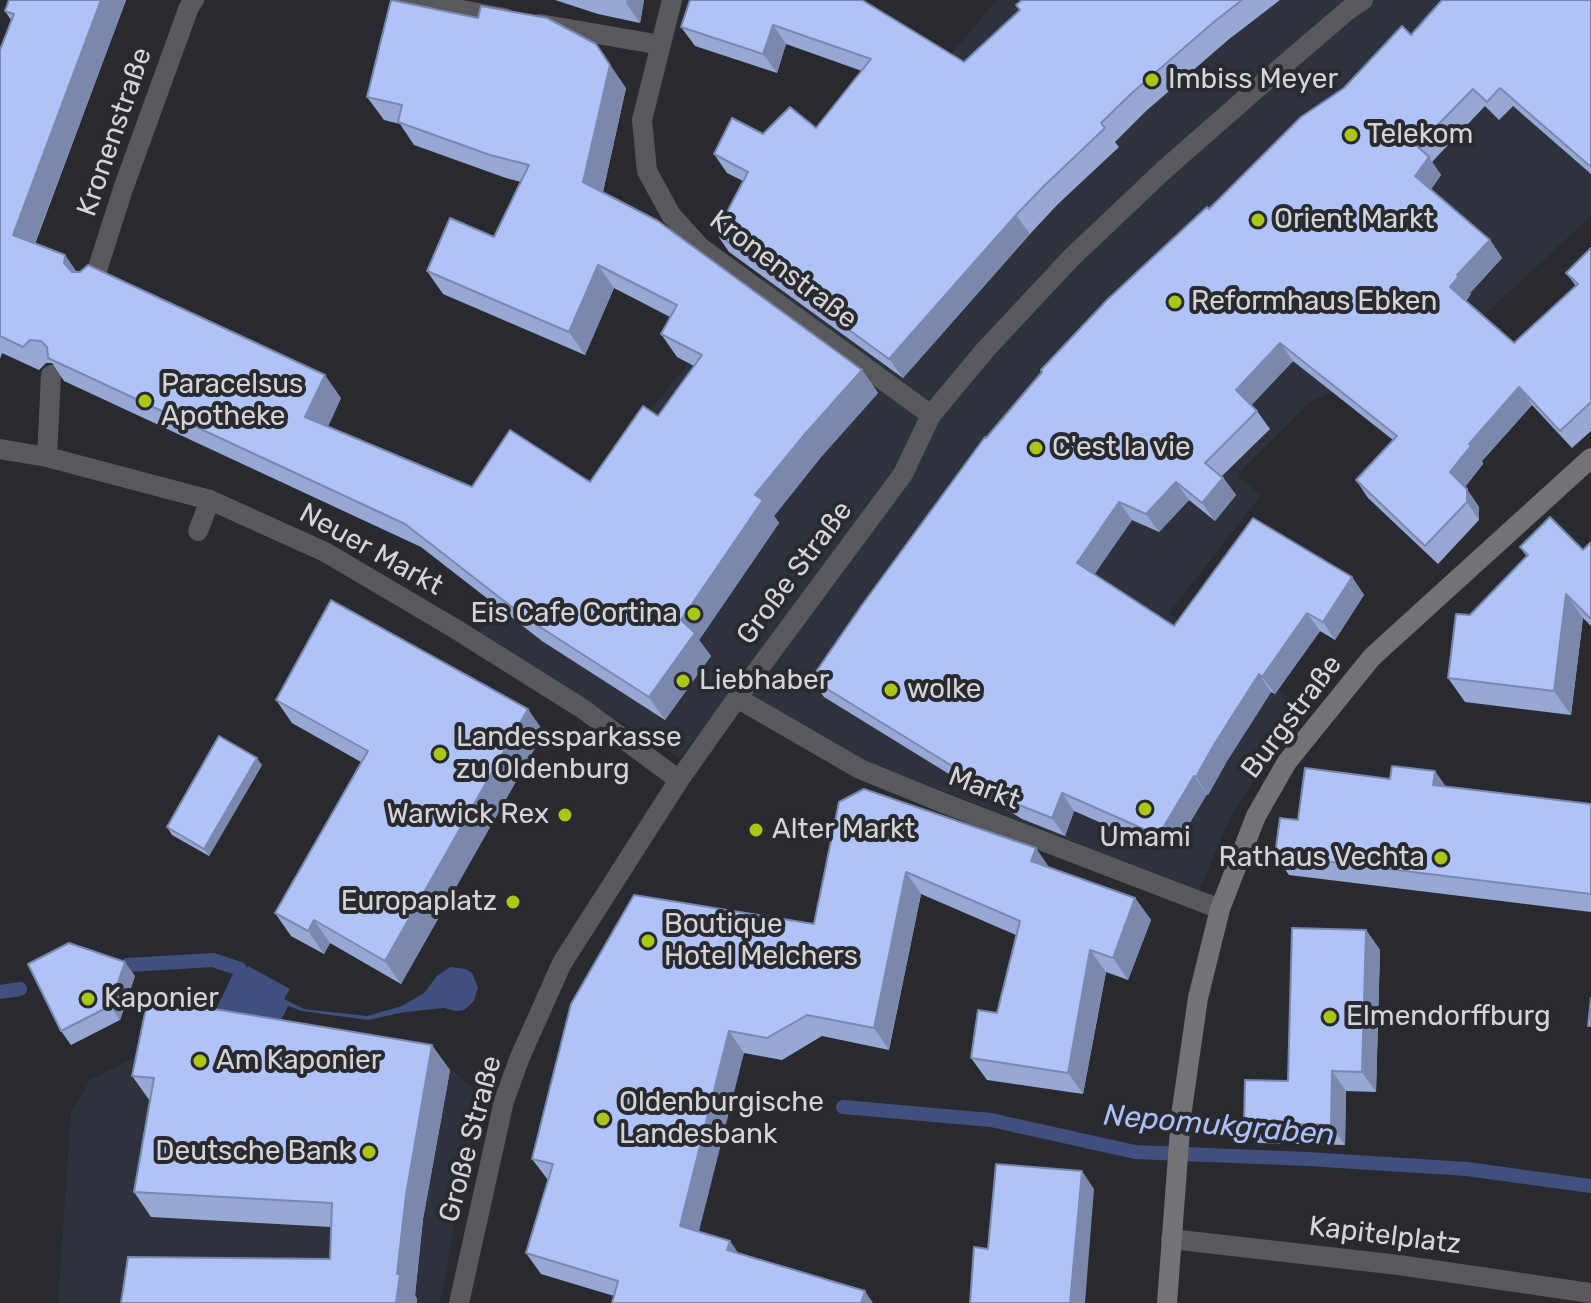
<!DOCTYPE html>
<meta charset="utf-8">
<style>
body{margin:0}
canvas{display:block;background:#282a2f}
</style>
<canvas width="1591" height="1303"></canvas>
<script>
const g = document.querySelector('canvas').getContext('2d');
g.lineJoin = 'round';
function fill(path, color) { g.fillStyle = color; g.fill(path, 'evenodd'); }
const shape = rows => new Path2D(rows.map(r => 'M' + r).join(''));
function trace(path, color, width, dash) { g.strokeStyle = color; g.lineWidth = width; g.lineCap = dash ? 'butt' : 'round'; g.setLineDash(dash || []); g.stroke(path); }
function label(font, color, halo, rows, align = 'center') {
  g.font = font + ' Rubik,sans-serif'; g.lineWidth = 8; g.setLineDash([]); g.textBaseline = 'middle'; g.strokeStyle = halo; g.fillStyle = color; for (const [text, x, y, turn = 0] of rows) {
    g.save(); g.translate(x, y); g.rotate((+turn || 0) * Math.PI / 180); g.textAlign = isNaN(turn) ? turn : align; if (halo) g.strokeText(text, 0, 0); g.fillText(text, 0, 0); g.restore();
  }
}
fill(shape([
 [997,0,1591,0,1591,216,1444,352,1310,401,1237,475,1261,495,1168,614,1303,707,1232,813,1199,890,868,762,733,690,680,758,478,633,673,382],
 [151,1018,433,1059,451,1069,474,1089,478,1100,440,1303,58,1303,71,1113,90,1080,134,1058]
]), '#2e323d');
fill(shape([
 [248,966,290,989,284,999,304,1009,367,1016,402,1006,424,993,437,976,450,967,466,969,472,973,478,987,474,1001,464,1010,457,1011,444,1008,405,1012,368,1020,302,1011,288,1006,281,1020,216,1009,234,972,244,975]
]), '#404f7d');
trace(shape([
 [127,965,213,960,240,969],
 [0,992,20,989],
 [843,1107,991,1120,1135,1152,1307,1159,1467,1169,1591,1186]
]), '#404f7d', 14);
trace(shape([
 [198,531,210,500]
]), '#58595c', 20);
trace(shape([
 [406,0,505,18],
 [672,0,642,120,647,171,671,215,700,247,931,415],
 [540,24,661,45],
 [93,283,123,189,189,7,194,0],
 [0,449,47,457,210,500,325,552,454,628,583,709,679,780],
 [47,457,51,375],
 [737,698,860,769,946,804,1220,909],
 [1171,1239,1399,1265,1591,1293],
 [459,1303,504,1101,520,1057,562,963,679,780,737,698,903,474,931,415,986,349,1072,257,1165,169,1278,70,1348,10,1363,0]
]), '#58595c', 20);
trace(shape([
 [1167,1303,1181,1116,1198,998,1220,909,1256,816,1287,762,1372,657,1591,458]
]), '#727378', 20);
fill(shape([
 [9,0,126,0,35,244,65,255,76,272,341,398,328,426,472,487,590,482,658,416,694,366,677,357,661,334,670,317,614,288,585,355,443,294,427,271,494,237,521,182,506,178,414,145,400,124,384,120,367,97,626,88,603,192,862,370,878,393,821,457,774,516,779,523,699,640,711,656,665,720,542,641,421,547,64,381,52,363,46,363,39,370,2,353,0,359,0,50,11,20,5,11],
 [555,0,644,0,640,23,598,14],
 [690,0,964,62,1020,10,1016,5,1022,0,1280,0,1228,40,1146,111,1115,142,1119,147,1058,204,1030,234,903,378,729,252,716,233,743,181,727,173,714,154,763,134,816,128,862,71,786,44,777,73,695,46,681,27],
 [1591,0,1591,174,1513,106,1499,120,1485,106,1432,162,1441,175,1431,189,1490,240,1502,258,1470,293,1471,294,1466,301,1514,343,1576,286,1566,273,1591,248,1591,431,1572,448,1532,405,1482,461,1483,464,1465,487,1479,507,1479,520,1438,564,1368,498,1356,480,1393,440,1293,361,1251,405,1257,411,1270,429,1222,476,1236,495,1215,521,1189,500,1159,532,1132,520,1094,574,1174,626,1352,577,1364,595,1335,640,1320,631,1275,694,1271,692,1227,761,1208,795,1207,794,1176,846,1161,849,1074,811,1065,836,1022,819,824,697,811,679,986,438,1209,209,1344,88,1411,35],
 [1591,542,1591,626,1583,618,1571,715,1465,702,1448,678,1470,615,1527,557,1520,547,1583,550],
 [276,700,544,732,401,984,330,943,324,954,291,936,275,913,361,762,292,723],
 [262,765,209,856,172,835,167,827],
 [1390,779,1591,804,1591,912,1289,875,1275,855,1298,820],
 [839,802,1049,867,1135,898,1151,920,1128,980,1106,972,1083,1094,987,1080,971,1058,997,1013,1016,935,921,894,889,1050,822,1036,782,1060,744,1053,614,1296,541,1274,526,1253,548,1180,532,1159,814,924],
 [1366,930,1380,950,1376,1092,1346,1091,1345,1145,1258,1143,1244,1123,1288,1081],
 [135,976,120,1020,71,1045,61,1031],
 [450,1070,423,1219,415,1295,417,1299,331,1227,151,1217,134,1192,150,1101,132,1076]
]), '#97a8d5');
fill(shape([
 [101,0,126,0,29,258,13,235],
 [627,0,644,0,640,23,626,3],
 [773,25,786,44,777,73,763,54],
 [596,44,626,88,600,205,583,182],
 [1429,157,1441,175,1428,194,1415,176],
 [1016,215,1030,234,903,378,889,359],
 [1490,240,1502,258,1470,293,1471,294,1462,304,1450,287,1457,275],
 [65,255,81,278,81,286,64,263],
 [598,265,614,288,585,355,569,332],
 [1280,343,1293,361,1249,408,1236,390],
 [862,370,878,393,821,457,774,516,779,523,699,640,711,656,665,720,649,697,681,620,755,495,805,434],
 [325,375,341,398,322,440,305,417],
 [1519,387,1532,405,1482,461,1483,464,1462,490,1450,472,1469,444],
 [1223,478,1236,495,1215,521,1202,503],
 [1176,482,1189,500,1159,532,1146,514],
 [1467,489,1479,507,1479,520,1467,502],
 [1119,502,1132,520,1090,581,1077,563],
 [1352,577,1364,595,1335,640,1323,622],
 [1566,594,1583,618,1571,715,1554,691],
 [1307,613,1320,631,1275,694,1262,677],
 [1259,674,1271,692,1227,761,1208,795,1196,777,1215,743],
 [528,709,544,732,401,984,385,961],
 [257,758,262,765,209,856,204,849],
 [1435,771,1449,791,1433,785],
 [1194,776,1207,794,1176,846,1163,828],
 [1062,793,1074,811,1065,836,1052,818],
 [1036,848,1051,870,1031,861],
 [906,872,921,894,889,1050,874,1028],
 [1135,898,1151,920,1128,980,1113,958],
 [314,920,330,943,324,954,308,931],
 [1366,930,1380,950,1376,1092,1362,1072],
 [1090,950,1106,972,1083,1094,1068,1073],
 [125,962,135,976,120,1020,110,1006],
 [729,1031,744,1053,695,1247,680,1226],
 [432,1045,450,1070,423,1219,415,1295,417,1299,417,1303,396,1303,397,1274,406,1195],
 [1332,1071,1346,1091,1345,1145,1331,1125],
 [1082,1171,1094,1189,1085,1303,1070,1303],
 [730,1241,745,1263,727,1250],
 [865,1291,873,1303,861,1303]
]), '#7b88ae');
const building = shape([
 [9,0,101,0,13,235,65,255,64,263,72,272,80,272,88,265,325,375,305,417,472,487,510,430,590,482,643,406,658,416,702,355,661,334,677,305,598,265,569,332,427,271,450,218,494,237,529,165,490,155,398,122,402,105,367,97,391,0,478,18,481,6,547,18,596,44,610,65,583,182,658,221,862,370,805,434,755,495,763,500,681,620,695,633,649,697,526,618,405,524,48,358,47,347,41,341,30,340,23,347,0,336,0,50,14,14,5,11,9,0],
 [690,0,862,0,964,62,1020,10,1016,5,1022,0,1242,0,1215,21,1133,92,1101,123,1105,128,1045,185,1016,215,889,359,716,233,748,172,714,154,732,118,763,134,790,107,816,128,871,59,773,25,763,54,681,27,690,0],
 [1442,0,1591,0,1591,167,1500,88,1487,102,1473,89,1417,146,1429,157,1415,176,1490,240,1457,275,1459,276,1450,287,1514,343,1578,284,1566,273,1591,248,1591,402,1560,431,1519,387,1469,444,1471,446,1450,472,1467,489,1467,502,1425,546,1356,480,1397,436,1280,343,1236,390,1257,411,1205,463,1223,478,1202,503,1176,482,1146,514,1119,502,1077,563,1174,626,1253,518,1352,577,1323,622,1307,613,1262,677,1259,674,1215,743,1196,777,1194,776,1163,828,1148,831,1062,793,1052,818,1009,801,811,679,862,605,985,437,986,438,1042,372,1041,370,1107,300,1207,207,1209,209,1301,117,1344,88,1402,26,1411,35,1442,0],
 [1550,517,1583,550,1591,542,1591,619,1566,594,1554,691,1448,678,1456,614,1470,615,1528,555,1520,547,1550,517],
 [331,600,528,709,385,961,314,920,308,931,275,913,368,751,276,700,331,600],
 [219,736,257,758,204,849,167,827,219,736],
 [1392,766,1435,771,1433,785,1591,804,1591,894,1275,855,1280,818,1298,820,1305,768,1390,779,1392,766],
 [864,789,1036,848,1031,861,1135,898,1113,958,1090,950,1068,1073,971,1058,978,1010,997,1013,1020,921,906,872,874,1028,807,1015,767,1038,729,1031,680,1226,730,1241,727,1250,865,1291,861,1303,612,1303,618,1281,526,1253,553,1164,532,1159,571,1004,634,895,814,924,839,802,864,789],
 [1292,928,1366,930,1362,1072,1332,1071,1331,1125,1244,1123,1245,1080,1288,1081,1292,928],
 [69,943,125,962,110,1006,61,1031,28,964,69,943],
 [148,998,432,1045,406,1195,397,1274,400,1274,396,1303,121,1303,128,1257,330,1259,332,1203,134,1192,154,1078,132,1076,148,998],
 [1591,998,1591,1026,1588,1026,1591,998],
 [996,1164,1082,1171,1070,1303,970,1303,974,1247,988,1249,996,1164]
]);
fill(building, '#b0c3f8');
trace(building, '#7b88ae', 2);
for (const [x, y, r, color] of [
 [1152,80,8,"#aac717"],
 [1351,135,8,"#aac717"],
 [1258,220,8,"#aac717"],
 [1175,302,8,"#aac717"],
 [145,401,8,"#aac717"],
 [1036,448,8,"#aac717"],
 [694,614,8,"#aac717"],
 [683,681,8,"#aac717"],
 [891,690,8,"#aac717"],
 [440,754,8,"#aac717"],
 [1145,809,8,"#aac717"],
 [565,815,8,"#aac717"],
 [756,830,8,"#aac717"],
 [1441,858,8,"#aac717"],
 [513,902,8,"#aac717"],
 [648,941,8,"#aac717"],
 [88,999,8,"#aac717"],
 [1330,1017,8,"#aac717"],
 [200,1061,8,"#aac717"],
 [603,1119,8,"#aac717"],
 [369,1152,8,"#aac717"]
]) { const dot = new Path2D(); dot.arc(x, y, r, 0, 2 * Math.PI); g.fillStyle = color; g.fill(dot); trace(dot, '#282a2f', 3); }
label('28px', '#d3d5d8', '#282a2f', [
 ["Imbiss Meyer",1168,80],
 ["Telekom",1367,135],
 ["Orient Markt",1274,220],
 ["Reformhaus Ebken",1191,302],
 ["Paracelsus",161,385],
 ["Apotheke",161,417],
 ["C'est la vie",1052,448],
 ["Eis Cafe Cortina",678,614,"right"],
 ["Liebhaber",699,681],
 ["wolke",907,690],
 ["Landessparkasse",456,738],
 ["zu Oldenburg",456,770],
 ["Warwick Rex",549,815,"right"],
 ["Alter Markt",772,830],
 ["Umami",1145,838,"center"],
 ["Rathaus Vechta",1425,858,"right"],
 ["Europaplatz",497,902,"right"],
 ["Boutique",664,925],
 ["Hotel Melchers",664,957],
 ["Kaponier",104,999],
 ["Elmendorffburg",1346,1017],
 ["Am Kaponier",216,1061],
 ["Oldenburgische",619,1103],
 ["Landesbank",619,1135],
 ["Deutsche Bank",353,1152,"right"]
], 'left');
label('28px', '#d3d5d8', '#282a2f', [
 ["Kronenstraße",115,132,-71],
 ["Kronenstraße",783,270,37],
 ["Neuer Markt",371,550,29],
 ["Große Straße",795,573,-53],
 ["Burgstraße",1292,717,-53],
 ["Markt",984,789,21],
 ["Große Straße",471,1139,-75],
 ["Kapitelplatz",1385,1236,7]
]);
label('italic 30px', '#acc0fb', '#282a2f', [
 ["Nepomukgraben",1219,1126,5]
]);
</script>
